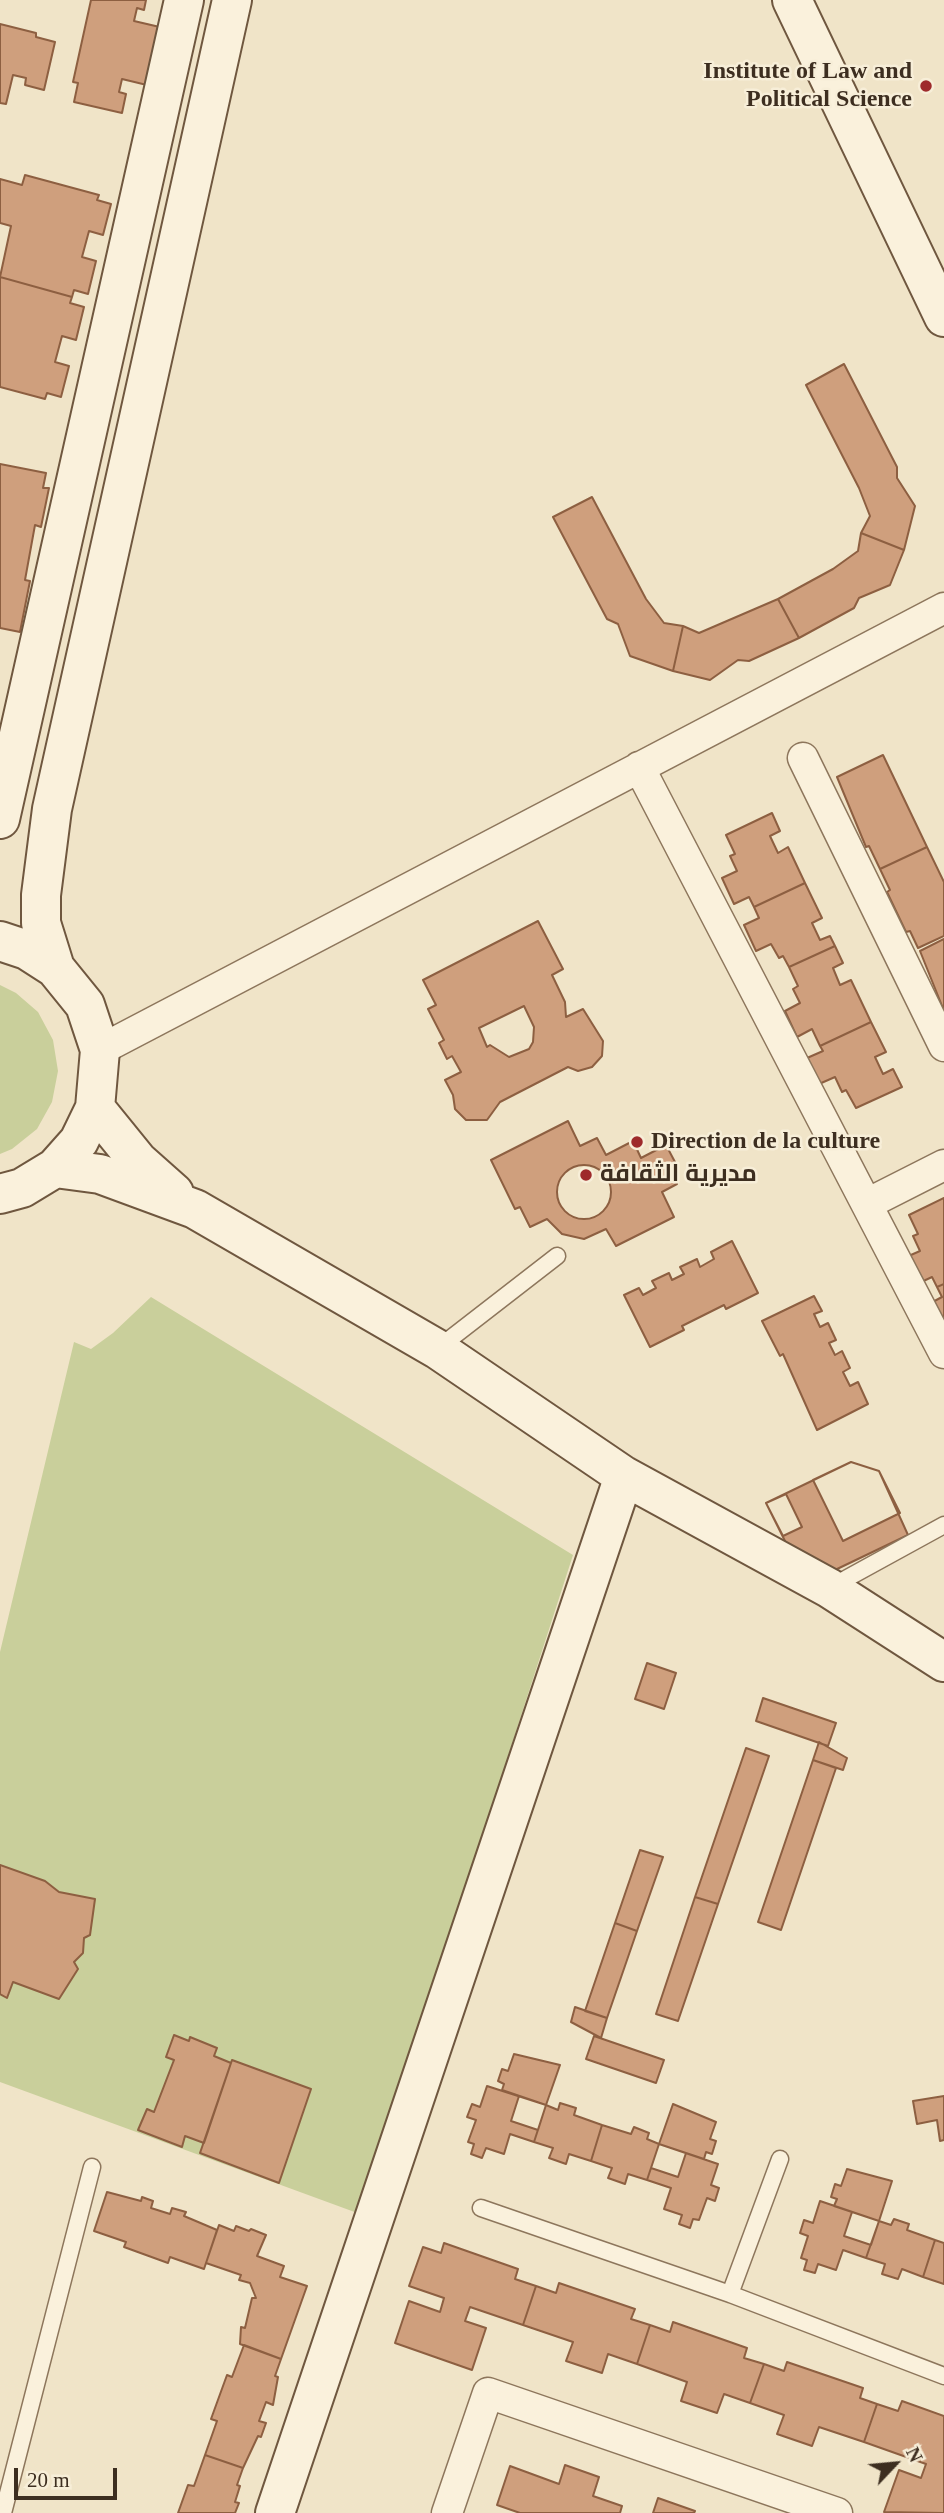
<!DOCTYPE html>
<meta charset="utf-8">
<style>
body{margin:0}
#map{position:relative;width:944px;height:2513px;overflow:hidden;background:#f0e4c8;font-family:"Times New Roman",serif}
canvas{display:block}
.north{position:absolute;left:860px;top:2429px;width:70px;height:70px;-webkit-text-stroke:5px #f7eed8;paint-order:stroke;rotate:64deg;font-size:19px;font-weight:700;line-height:28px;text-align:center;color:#3d2e20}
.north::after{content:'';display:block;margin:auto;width:24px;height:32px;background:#3d2e20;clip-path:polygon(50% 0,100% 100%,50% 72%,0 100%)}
.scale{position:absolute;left:14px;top:2468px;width:103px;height:32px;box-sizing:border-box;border:4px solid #3d2e20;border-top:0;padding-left:9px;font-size:21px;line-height:24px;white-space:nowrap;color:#3d2e20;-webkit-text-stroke:5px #f7eed8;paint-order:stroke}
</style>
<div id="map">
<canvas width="944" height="2513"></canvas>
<div class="north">N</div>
<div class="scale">20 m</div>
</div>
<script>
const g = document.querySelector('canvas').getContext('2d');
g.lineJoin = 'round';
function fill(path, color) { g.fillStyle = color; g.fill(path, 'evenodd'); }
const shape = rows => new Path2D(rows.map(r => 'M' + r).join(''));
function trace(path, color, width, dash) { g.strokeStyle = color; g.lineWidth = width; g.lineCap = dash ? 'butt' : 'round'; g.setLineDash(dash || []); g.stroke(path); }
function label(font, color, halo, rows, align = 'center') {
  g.font = font + ' "Times New Roman",Cairo,serif'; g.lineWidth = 5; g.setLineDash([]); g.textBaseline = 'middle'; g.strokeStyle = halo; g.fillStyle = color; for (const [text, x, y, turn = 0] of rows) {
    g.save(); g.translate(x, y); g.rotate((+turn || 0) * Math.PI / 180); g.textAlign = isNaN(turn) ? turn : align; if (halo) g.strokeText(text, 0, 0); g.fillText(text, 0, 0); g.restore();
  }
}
fill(shape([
 [0,985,16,993,38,1012,53,1040,58,1071,52,1102,37,1129,12,1149,0,1154],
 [151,1297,573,1555,360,2214,0,2082,0,1652,74,1342,91,1349,113,1333]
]), '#c9cf9b');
const building = shape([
 [91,0,146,0,144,10,137,8,134,21,164,28,151,86,122,79,119,92,126,94,122,113,74,102,78,83,73,82,91,0],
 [0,24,36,33,36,37,55,42,44,90,25,85,26,78,13,75,6,104,0,103,0,24],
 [25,175,99,195,97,200,111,204,103,235,89,231,82,257,96,261,88,294,74,290,72,297,0,277,11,226,0,223,0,179,22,185,25,175],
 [0,277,72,297,70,303,84,307,76,340,62,336,55,362,69,366,61,397,47,393,45,399,0,387,0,277],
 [844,364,897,467,897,478,915,506,904,550,861,533,870,516,859,488,806,385,844,364],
 [0,464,46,473,43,488,49,488,41,527,35,525,25,580,30,581,20,632,0,628,0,464],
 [592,497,646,599,664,623,683,626,673,671,630,656,618,624,607,619,553,517,592,497],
 [861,533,904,550,890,585,859,598,854,608,799,638,778,599,833,569,858,551,861,533],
 [778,599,799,638,749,661,738,660,710,680,673,671,683,626,699,633,778,599],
 [883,755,927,847,880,869,869,846,866,847,837,777,883,755],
 [772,813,780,831,770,836,778,853,788,847,805,883,754,907,749,897,734,904,722,878,737,871,730,856,735,854,726,835,772,813],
 [927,847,944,882,944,936,918,948,910,931,906,932,887,892,890,890,880,869,927,847],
 [805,883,822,918,812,923,820,940,830,936,835,946,789,967,783,956,779,958,771,944,756,951,744,925,759,918,754,907,805,883],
 [538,921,563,969,552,975,565,1002,566,1017,583,1009,603,1041,602,1056,592,1067,578,1071,568,1067,500,1102,487,1120,466,1120,455,1109,453,1095,445,1080,461,1072,452,1056,447,1059,439,1043,444,1040,428,1009,436,1005,423,980,538,921],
 [524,1006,534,1027,533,1042,529,1049,509,1057,490,1045,487,1047,479,1028,524,1006],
 [944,939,944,1011,920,951,944,939],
 [835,946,843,963,833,968,840,985,851,980,871,1022,820,1046,812,1029,797,1037,785,1011,800,1003,793,989,798,986,789,967,835,946],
 [871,1022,886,1052,875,1057,883,1074,893,1069,902,1087,856,1108,846,1090,842,1092,835,1077,819,1084,807,1058,823,1051,820,1046,871,1022],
 [568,1121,580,1146,597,1138,606,1155,633,1141,641,1158,666,1145,675,1162,668,1165,677,1184,662,1192,674,1217,616,1246,606,1229,584,1239,562,1234,547,1219,530,1227,520,1207,515,1209,491,1160,568,1121],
 '557 1192a27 27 0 1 1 54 0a27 27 0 1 1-54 0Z',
 [944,1198,944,1284,937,1287,932,1277,917,1284,904,1258,920,1251,913,1236,918,1234,909,1215,944,1198],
 [732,1241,758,1293,726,1309,724,1305,682,1326,684,1330,650,1347,624,1295,639,1288,643,1295,656,1288,652,1281,669,1273,672,1280,684,1274,680,1267,697,1259,700,1267,714,1259,711,1252,732,1241],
 [944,1284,944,1328,927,1305,942,1297,937,1287,944,1284],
 [814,1296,822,1311,814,1314,820,1327,828,1323,836,1340,829,1343,835,1355,842,1351,850,1368,843,1372,850,1386,858,1382,868,1404,817,1430,783,1354,780,1356,762,1321,814,1296],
 [851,1462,879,1471,908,1535,835,1570,791,1553,766,1503,851,1462],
 [851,1462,879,1471,900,1513,843,1541,813,1480,851,1462],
 [786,1494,802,1527,783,1536,766,1503,786,1494],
 [647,1663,676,1673,664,1709,635,1699,647,1663],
 [763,1698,836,1723,828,1746,756,1721,763,1698],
 [819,1742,847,1758,843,1770,813,1760,819,1742],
 [746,1748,769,1756,718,1904,695,1897,746,1748],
 [813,1760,836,1768,781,1930,758,1922,813,1760],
 [640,1850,663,1857,637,1931,615,1923,640,1850],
 [0,1865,45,1881,59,1892,95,1899,90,1935,84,1938,83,1953,74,1962,78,1969,59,1999,13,1982,7,1998,0,1994,0,1865],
 [695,1897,718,1904,678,2021,656,2014,695,1897],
 [615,1923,637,1931,607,2018,585,2011,615,1923],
 [575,2007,607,2018,601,2038,571,2022,575,2007],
 [174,2035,189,2041,190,2037,217,2048,214,2056,231,2063,204,2143,185,2136,182,2147,138,2130,147,2109,154,2112,174,2060,166,2057,174,2035],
 [594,2036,664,2060,656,2083,586,2059,594,2036],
 [514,2054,560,2065,546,2105,502,2090,504,2084,498,2081,502,2069,508,2071,514,2054],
 [232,2060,311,2089,279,2183,200,2153,232,2060],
 [487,2086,546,2105,534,2142,510,2134,504,2154,486,2148,482,2158,471,2154,474,2144,468,2142,476,2120,467,2117,472,2104,480,2107,487,2086],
 [519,2096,546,2105,538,2130,511,2121,519,2096],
 [944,2096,944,2140,940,2141,937,2120,917,2124,913,2101,944,2096],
 [560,2103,576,2108,574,2115,602,2125,591,2161,569,2154,566,2164,549,2158,553,2148,534,2142,546,2105,558,2110,560,2103],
 [673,2104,716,2122,710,2139,716,2141,712,2154,706,2152,704,2159,659,2144,673,2104],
 [602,2125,631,2134,634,2127,649,2133,647,2139,659,2144,647,2180,628,2174,625,2184,608,2178,612,2168,591,2161,602,2125],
 [659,2144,686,2153,678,2177,651,2168,659,2144],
 [659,2144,718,2164,711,2185,719,2188,715,2201,707,2198,699,2220,693,2219,690,2228,679,2224,682,2215,664,2209,671,2188,647,2180,659,2144],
 [847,2169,892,2181,879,2221,834,2206,837,2199,831,2197,835,2184,841,2186,847,2169],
 [107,2192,141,2201,142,2197,153,2201,151,2208,170,2214,172,2208,186,2212,184,2216,217,2230,204,2269,170,2257,168,2263,124,2247,126,2242,94,2231,107,2192],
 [820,2201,879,2221,866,2258,843,2250,836,2270,818,2264,815,2273,804,2270,807,2260,801,2258,808,2236,800,2233,804,2220,813,2223,820,2201],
 [852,2212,879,2221,871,2245,844,2236,852,2212],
 [894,2219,909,2224,907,2230,935,2240,923,2277,902,2269,898,2279,882,2274,885,2264,866,2258,879,2221,891,2225,894,2219],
 [219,2225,234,2231,236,2226,249,2231,251,2229,266,2235,257,2256,284,2266,280,2277,307,2286,281,2359,240,2344,241,2327,245,2328,252,2298,256,2298,250,2283,239,2280,241,2275,206,2263,219,2225],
 [935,2240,944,2243,944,2284,923,2277,935,2240],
 [444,2243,518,2269,515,2279,536,2286,523,2325,470,2307,465,2321,486,2328,472,2370,395,2343,409,2301,440,2312,444,2298,409,2286,423,2247,441,2253,444,2243],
 [559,2283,635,2309,631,2319,650,2325,637,2364,608,2354,602,2373,566,2361,573,2342,523,2325,536,2286,556,2293,559,2283],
 [673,2322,747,2348,744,2358,764,2364,750,2403,724,2394,717,2413,681,2401,687,2382,637,2364,650,2325,670,2332,673,2322],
 [244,2345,281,2359,275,2376,278,2377,273,2405,266,2402,259,2421,266,2423,261,2437,258,2436,243,2468,205,2455,217,2421,211,2419,227,2375,232,2377,244,2345],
 [787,2362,863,2388,860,2398,877,2404,864,2442,819,2427,812,2446,777,2434,784,2415,750,2403,764,2364,784,2371,787,2362],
 [902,2401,944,2416,944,2513,884,2512,899,2470,921,2478,926,2464,864,2442,877,2404,898,2411,902,2401],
 [205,2455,243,2468,237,2485,240,2486,235,2502,239,2503,235,2513,178,2513,188,2485,194,2486,205,2455],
 [565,2465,599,2477,593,2496,622,2506,620,2513,520,2513,497,2505,510,2466,559,2484,565,2465],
 [658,2498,695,2511,694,2513,653,2513,658,2498]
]);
fill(building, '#cf9f7d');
trace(building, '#8d5f41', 2);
const lane = shape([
 [437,1349,557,1256],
 [831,1587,944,1525],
 [481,2208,730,2294,944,2376],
 [730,2294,780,2159],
 [3,2513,92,2167]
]);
const street = shape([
 [803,758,944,1046],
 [639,767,944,1353],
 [100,1050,944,608],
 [867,1204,944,1165],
 [447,2513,488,2393,837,2513]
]);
const secondary = shape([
 [792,0,944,317],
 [0,819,184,0],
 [0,941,27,950,55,968,85,1005,100,1050,95,1108,79,1141,55,1168,22,1188,0,1194],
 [55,968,41,923,41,895,52,809,232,0],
 [95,1108,138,1161,174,1193],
 [55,1168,100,1174,195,1209,437,1349,624,1476,829,1588,944,1662],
 [275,2513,624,1476]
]);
trace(lane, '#8d765c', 19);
trace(street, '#8d765c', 33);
trace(secondary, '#6f573f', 42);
trace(lane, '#faf1dc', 16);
trace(street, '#faf1dc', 30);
trace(secondary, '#faf1dc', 38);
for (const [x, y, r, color] of [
 [926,86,7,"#9e2a2b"],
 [637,1142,7,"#9e2a2b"],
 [586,1175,7,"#9e2a2b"]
]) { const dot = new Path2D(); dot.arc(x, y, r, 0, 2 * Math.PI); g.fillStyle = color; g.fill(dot); trace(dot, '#f7eed8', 2.5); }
label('bold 24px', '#3d2e20', '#f7eed8', [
 ["Institute of Law and",912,72,"right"],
 ["Political Science",912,100,"right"],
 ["Direction de la culture",651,1142],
 ["مديرية الثقافة",600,1175]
], 'left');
</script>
